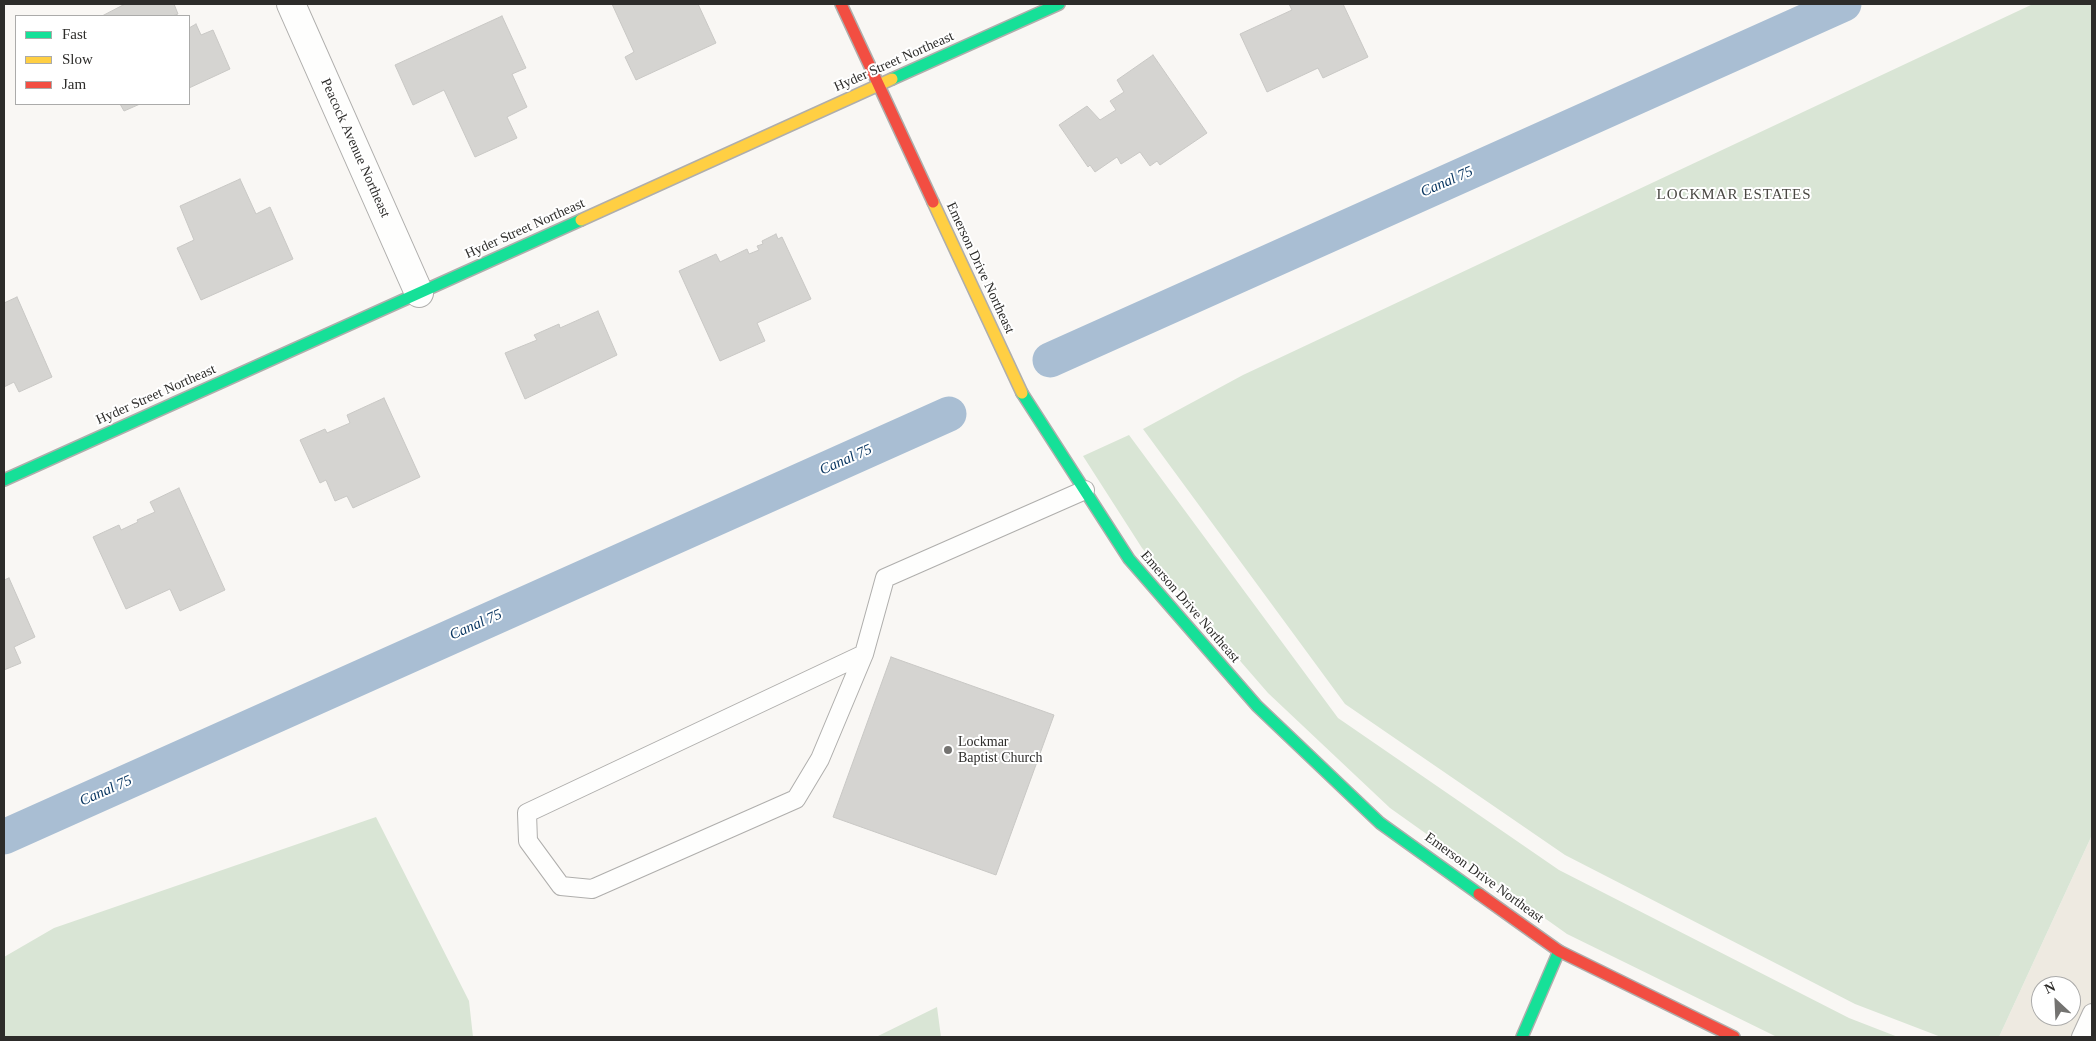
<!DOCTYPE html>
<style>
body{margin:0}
#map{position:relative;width:2096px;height:1041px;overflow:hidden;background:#f9f7f4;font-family:Georgia,serif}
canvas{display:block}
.frame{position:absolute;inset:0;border:5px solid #2d2c2a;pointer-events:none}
.legend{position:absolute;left:15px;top:15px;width:175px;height:90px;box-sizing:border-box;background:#fff;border:1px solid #ababaa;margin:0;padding:6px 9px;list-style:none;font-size:15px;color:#2d2c2a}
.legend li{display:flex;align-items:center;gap:10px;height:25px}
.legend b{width:25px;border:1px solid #ababaa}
.north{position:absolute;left:2031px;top:976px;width:50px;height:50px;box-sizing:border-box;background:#fff;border:1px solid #ababaa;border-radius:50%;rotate:335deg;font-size:14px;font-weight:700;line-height:20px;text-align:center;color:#2d2c2a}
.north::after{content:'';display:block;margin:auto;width:18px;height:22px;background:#747371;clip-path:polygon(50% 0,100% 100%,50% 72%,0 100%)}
</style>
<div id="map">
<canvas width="2096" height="1041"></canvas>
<div class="frame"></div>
<ul class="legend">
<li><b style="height:6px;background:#16e098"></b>Fast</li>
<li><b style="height:6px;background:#ffcf43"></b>Slow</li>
<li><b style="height:6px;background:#f24e42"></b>Jam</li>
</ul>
<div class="north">N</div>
</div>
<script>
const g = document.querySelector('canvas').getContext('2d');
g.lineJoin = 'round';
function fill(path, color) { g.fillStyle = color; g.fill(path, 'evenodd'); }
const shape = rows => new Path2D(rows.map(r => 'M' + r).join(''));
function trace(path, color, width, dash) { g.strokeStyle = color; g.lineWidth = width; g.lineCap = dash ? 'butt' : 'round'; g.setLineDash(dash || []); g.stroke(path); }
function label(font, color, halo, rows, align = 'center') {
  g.font = font + ' Georgia,serif'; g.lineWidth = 4; g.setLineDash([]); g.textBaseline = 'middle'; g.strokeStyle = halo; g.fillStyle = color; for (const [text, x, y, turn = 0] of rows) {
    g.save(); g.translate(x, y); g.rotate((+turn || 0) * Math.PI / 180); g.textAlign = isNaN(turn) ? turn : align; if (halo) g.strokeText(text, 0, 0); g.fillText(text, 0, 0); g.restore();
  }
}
fill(shape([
 [2092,835,2092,1037,1999,1037],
 [2041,986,2071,986,2071,1016,2041,1016]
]), '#eeeae1');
fill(shape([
 [2033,4,2092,4,2092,835,1999,1037,1941,1037,1855,1004,1565,855,1345,704,1143,429,1243,375],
 [1129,435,1338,718,1559,870,1849,1018,1898,1037,1777,1037,1567,934,1390,808,1268,693,1142,548,1083,456],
 [376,817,469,1001,473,1037,4,1037,4,957,54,928],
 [937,1007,941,1037,876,1037]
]), '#d9e5d5');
trace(shape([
 [1050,360,1844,4],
 [4,837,949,414]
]), '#a9bed3', 35);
const building = shape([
 [125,4,174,4,178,14,172,16,102,16,125,4],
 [612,4,698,4,716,43,636,80,625,57,634,52,612,4],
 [1289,4,1343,4,1368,57,1323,78,1318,68,1267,92,1240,34,1292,10,1289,4],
 [502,16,526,68,512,74,527,107,507,117,517,138,475,157,444,90,413,105,395,65,502,16],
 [196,24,201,35,213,30,230,69,189,88,189,28,196,24],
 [1153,55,1207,133,1160,165,1157,161,1150,166,1140,152,1121,164,1117,157,1095,172,1090,165,1088,167,1059,125,1087,106,1100,120,1116,110,1110,101,1124,92,1117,80,1153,55],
 [120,104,140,104,124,111,120,104],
 [240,179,256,214,270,207,293,259,201,300,177,248,194,240,180,206,240,179],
 [776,234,778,239,782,237,811,299,757,323,765,341,720,361,679,271,716,254,720,262,747,249,749,254,759,250,757,246,763,244,762,241,776,234],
 [17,297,52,377,19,392,14,382,4,387,4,303,17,297],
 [598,311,617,355,525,399,505,353,537,340,534,335,559,324,560,328,598,311],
 [384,398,420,477,353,508,347,496,335,501,326,480,320,483,300,440,325,429,327,433,350,423,347,415,384,398],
 [179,488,225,590,180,611,170,589,126,609,93,537,119,525,121,530,138,522,137,520,155,512,150,502,179,488],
 [9,578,35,637,14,647,21,663,4,670,4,580,9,578],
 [891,657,1054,715,996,875,833,817,891,657]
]);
fill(building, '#d5d4d1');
trace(building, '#c9c8c5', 1);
const lane = shape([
 [864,654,527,813,528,841,561,886,592,889,796,799,820,759,864,654,885,578,1085,490],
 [2081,1037,2092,1013]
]);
const street = shape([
 [291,4,419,293]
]);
const fast = shape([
 [892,79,1059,4],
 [1022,393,1129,559,1257,706,1380,823,1479,894],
 [4,480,581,220],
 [1522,1037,1559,951]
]);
const slow = shape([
 [933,202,1022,393],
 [581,220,892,79]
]);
const jam = shape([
 [841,4,933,202],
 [1479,894,1559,951,1734,1037]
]);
trace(lane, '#afaeac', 20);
trace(street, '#afaeac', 30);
trace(fast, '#afaeac', 14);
trace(slow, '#afaeac', 14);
trace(jam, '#afaeac', 14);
trace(lane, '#fefefd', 18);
trace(street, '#fefefd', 28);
trace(fast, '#16e098', 11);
trace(slow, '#ffcf43', 11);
trace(jam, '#f24e42', 11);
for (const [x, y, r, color] of [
 [948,750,5,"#747371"]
]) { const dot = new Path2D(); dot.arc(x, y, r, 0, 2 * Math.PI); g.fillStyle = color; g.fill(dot); trace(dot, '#fff', 2); }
label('14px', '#2d2c2a', '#fff', [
 ["Hyder Street Northeast",894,62,-24],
 ["Peacock Avenue Northeast",355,148,66],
 ["Hyder Street Northeast",525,229,-24],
 ["Emerson Drive Northeast",980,268,65],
 ["Hyder Street Northeast",156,395,-24],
 ["Emerson Drive Northeast",1190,607,49],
 ["Emerson Drive Northeast",1484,878,36]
]);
label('14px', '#2d2c2a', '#fff', [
 ["Lockmar",958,742],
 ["Baptist Church",958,758]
], 'left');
label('italic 15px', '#0a3762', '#fff', [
 ["Canal 75",1447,182,-24],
 ["Canal 75",846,460,-24],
 ["Canal 75",476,625,-24],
 ["Canal 75",106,791,-24]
]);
g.letterSpacing = '1px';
label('15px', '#494742', '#fff', [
 ["LOCKMAR ESTATES",1734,195]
]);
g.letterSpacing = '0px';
</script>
